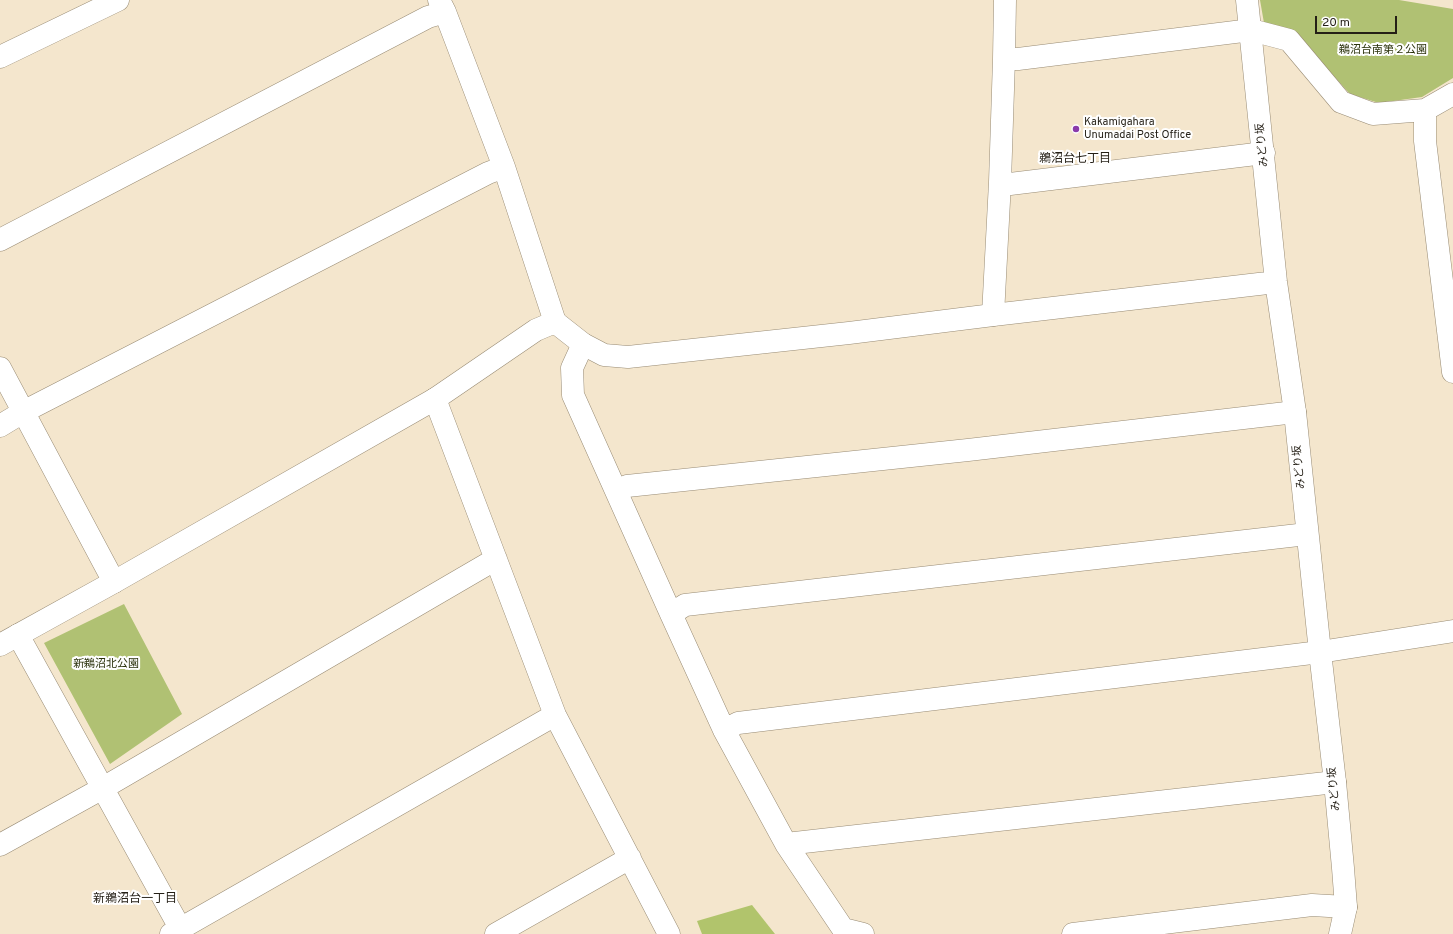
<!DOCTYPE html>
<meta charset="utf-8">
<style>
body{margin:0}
#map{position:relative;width:1453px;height:934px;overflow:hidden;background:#f4e6cd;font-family:Overpass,sans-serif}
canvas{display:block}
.scale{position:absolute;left:1315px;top:16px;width:82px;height:18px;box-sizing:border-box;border:2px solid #241f16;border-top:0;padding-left:5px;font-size:12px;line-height:14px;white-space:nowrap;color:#241f16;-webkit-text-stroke:3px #fff;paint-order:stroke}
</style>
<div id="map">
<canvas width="1453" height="934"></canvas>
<div class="scale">20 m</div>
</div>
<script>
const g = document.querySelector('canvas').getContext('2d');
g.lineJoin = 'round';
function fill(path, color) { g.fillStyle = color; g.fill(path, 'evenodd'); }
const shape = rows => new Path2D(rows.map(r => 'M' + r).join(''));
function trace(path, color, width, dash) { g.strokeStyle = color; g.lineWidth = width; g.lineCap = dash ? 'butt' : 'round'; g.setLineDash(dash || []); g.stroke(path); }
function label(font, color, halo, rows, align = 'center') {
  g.font = font + ' Overpass,"Noto Sans JP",sans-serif'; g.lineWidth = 4; g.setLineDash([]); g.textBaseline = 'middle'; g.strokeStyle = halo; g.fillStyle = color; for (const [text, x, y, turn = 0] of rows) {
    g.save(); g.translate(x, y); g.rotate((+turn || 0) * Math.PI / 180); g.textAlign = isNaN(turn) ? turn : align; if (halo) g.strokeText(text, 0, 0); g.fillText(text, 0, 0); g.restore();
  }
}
fill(shape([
 [1260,0,1399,0,1453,9,1453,78,1422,97,1379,103,1350,94,1298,37,1264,23],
 [124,604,182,714,110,764,44,643]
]), '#b0c173');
fill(shape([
 [752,905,775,934,702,934,697,921]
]), '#b1c46c');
const minor = shape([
 [439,0,445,12,504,167,555,322],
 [0,57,118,0],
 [1004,59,1018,59,1251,30,1289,40,1341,102,1373,114,1425,110],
 [1453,94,1425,110,1425,141,1453,372],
 [1000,182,1010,184,1264,153],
 [0,240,428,17,445,12],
 [993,315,1000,182,1004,59,1005,0],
 [583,344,572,368,573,395,671,614,724,730,786,844,843,929,863,934],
 [0,368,114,582],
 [435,399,555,715,669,934],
 [0,426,23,412,488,173,504,167],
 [616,490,627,486,968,450,1295,412],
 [671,614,685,605,1307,534],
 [18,635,180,928],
 [724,730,738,723,1320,652,1453,631],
 [786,844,1335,782],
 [0,845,103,788,496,559],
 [171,934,555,715],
 [496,934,630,858],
 [1073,934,1312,905,1346,907]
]);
const tertiary = shape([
 [1247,0,1276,282,1295,412,1320,652,1335,782,1343,868,1346,907,1340,934],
 [0,645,114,582,435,399,536,330,555,322,583,344,604,355,628,357,849,333,993,315,1276,282]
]);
trace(minor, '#988b74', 23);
trace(tertiary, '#988b74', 23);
trace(minor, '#fff', 22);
trace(tertiary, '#fff', 22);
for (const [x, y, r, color] of [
 [1076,129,4,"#8a3bab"]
]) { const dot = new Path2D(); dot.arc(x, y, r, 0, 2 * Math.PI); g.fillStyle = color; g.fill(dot); trace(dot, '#fff', 1.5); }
label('11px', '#2a310b', '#fff', [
 ["鵜沼台南第２公園",1383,51],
 ["新鵜沼北公園",106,665]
]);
label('11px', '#241f16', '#fff', [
 ["Kakamigahara",1084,123],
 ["Unumadai Post Office",1084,136]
], 'left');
label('11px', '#241f16', '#fff', [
 ["みどり坂",1263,145,-96],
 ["みどり坂",1300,467,-96],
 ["みどり坂",1335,789,-96]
]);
label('12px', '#241f16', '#fff', [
 ["鵜沼台七丁目",1075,160],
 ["新鵜沼台一丁目",135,900]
]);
</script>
